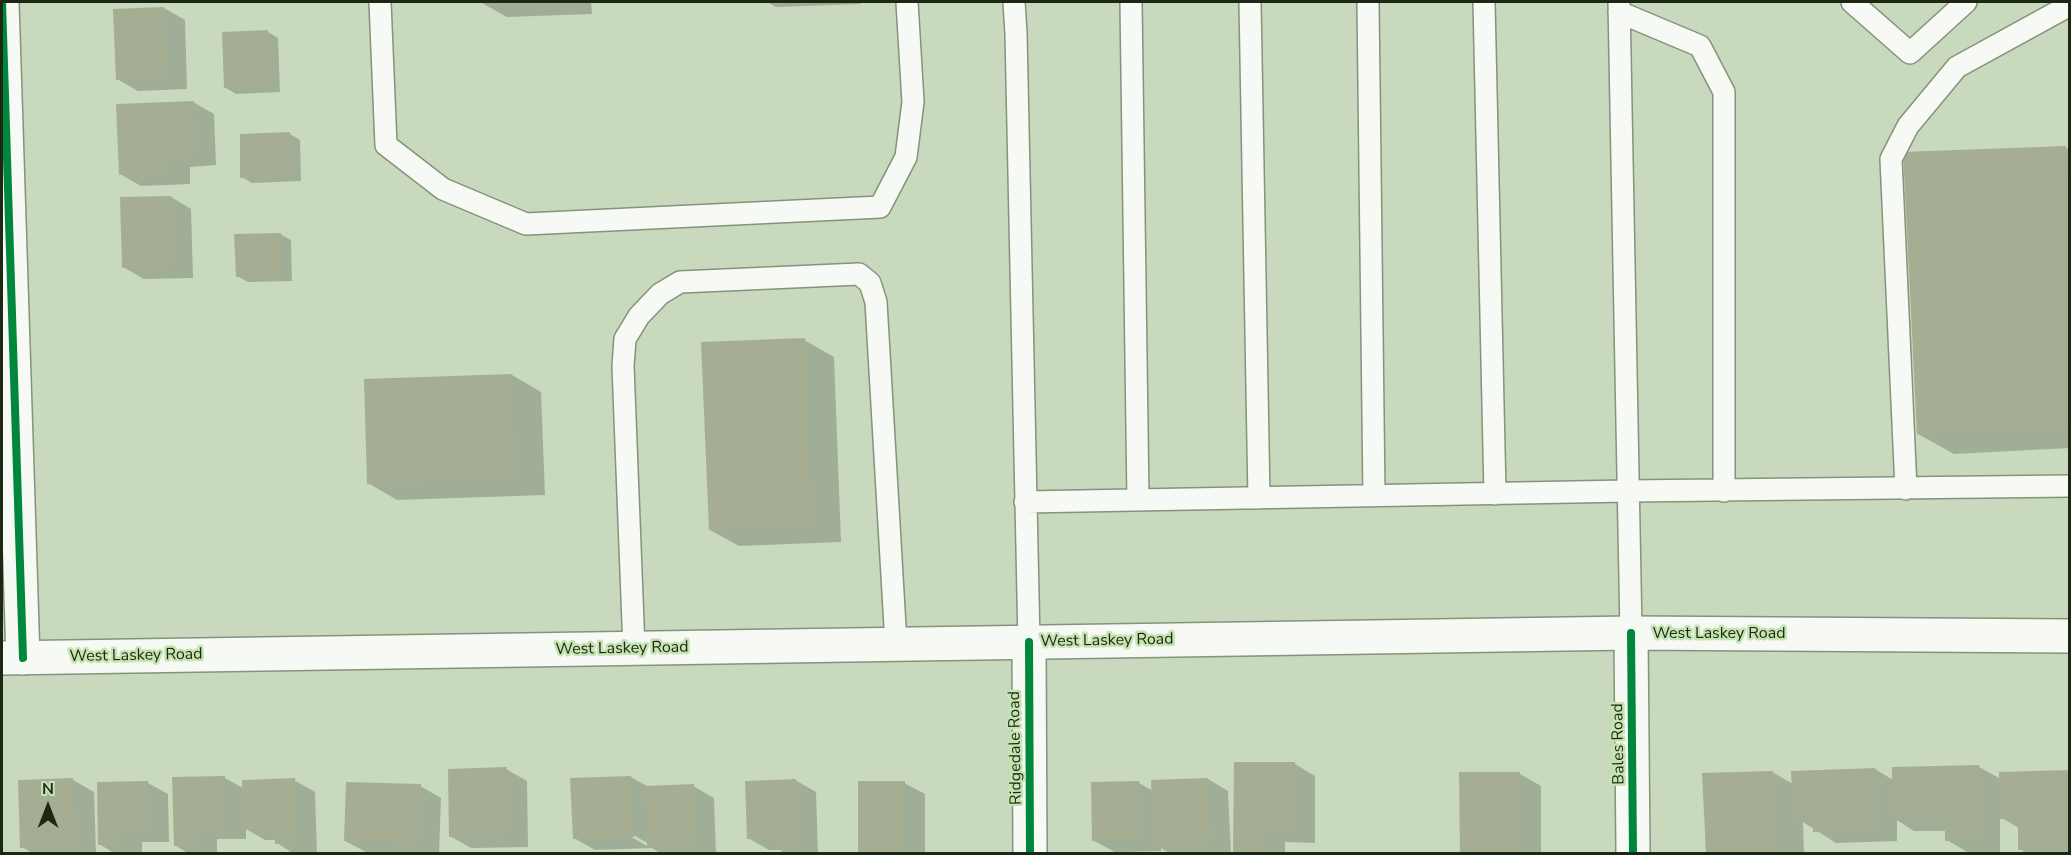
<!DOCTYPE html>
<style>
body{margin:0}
#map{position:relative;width:2071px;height:855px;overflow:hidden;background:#c8d9bd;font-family:"Nunito Sans",sans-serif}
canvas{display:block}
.frame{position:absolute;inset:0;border:3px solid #1c2714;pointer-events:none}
.north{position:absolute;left:18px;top:777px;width:60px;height:60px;-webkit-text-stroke:4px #c6e4b2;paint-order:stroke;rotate:0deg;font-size:16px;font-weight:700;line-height:24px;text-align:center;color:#1c2714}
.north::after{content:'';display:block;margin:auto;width:21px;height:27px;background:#1c2714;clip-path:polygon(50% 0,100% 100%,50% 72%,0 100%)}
</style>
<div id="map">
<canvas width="2071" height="855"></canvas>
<div class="frame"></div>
<div class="north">N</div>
</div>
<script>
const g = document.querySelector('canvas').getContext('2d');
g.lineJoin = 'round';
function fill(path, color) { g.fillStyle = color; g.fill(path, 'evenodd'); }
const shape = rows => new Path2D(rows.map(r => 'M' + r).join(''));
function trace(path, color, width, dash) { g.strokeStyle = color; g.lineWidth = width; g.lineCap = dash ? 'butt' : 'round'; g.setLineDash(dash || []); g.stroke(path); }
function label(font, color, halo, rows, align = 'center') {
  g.font = font + ' "Nunito Sans",sans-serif'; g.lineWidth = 5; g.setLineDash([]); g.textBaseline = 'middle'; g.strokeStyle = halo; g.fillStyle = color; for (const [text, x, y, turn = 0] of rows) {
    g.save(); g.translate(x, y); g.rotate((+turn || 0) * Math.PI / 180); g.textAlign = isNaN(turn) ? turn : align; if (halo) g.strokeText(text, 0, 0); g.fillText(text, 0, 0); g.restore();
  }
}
fill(shape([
 [480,2,591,2,592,14,507,17],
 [767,2,861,2,861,4,776,7],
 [164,8,185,20,187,89,138,91,117,79,115,10],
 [268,32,278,38,280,92,236,94,226,88],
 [193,102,214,114,216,165,190,167,190,184,141,186,120,174],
 [290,134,300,140,301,181,252,183,242,177,241,135],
 [2066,148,2070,150,2070,448,1954,454,1918,434],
 [171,197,191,209,193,278,144,279,123,267],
 [280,234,291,240,292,281,248,282,237,276],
 [804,340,834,357,841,542,739,546,710,530],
 [512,375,541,392,545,495,397,500,368,483],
 [1295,764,1315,776,1315,843,1285,842,1285,854,1235,854],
 [1979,767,2001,779,2070,772,2070,854,2027,854,2020,849,2019,828,2000,817,2000,852,1967,852,1947,840,1946,831,1914,831,1897,820,1897,841,1836,843,1803,822,1804,854,1707,854,1772,772,1793,784,1875,769,1893,780],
 [506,769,527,781,528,847,471,848,450,836],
 [1520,774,1541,786,1541,854,1461,854],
 [631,777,650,788,693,786,714,798,716,854,662,854,652,848,595,850,574,838,572,780],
 [628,832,649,844,649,847,626,834],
 [225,778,243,788,294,780,315,792,317,854,294,854,277,843,276,840,265,840,246,829,246,839,217,839,217,854,189,854,175,845],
 [1208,779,1228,791,1231,854,1171,854,1161,848,1161,851,1115,852,1094,841,1139,783,1153,791],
 [73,780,94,792,96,854,34,854,22,847],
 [795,780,816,792,818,854,786,854,780,850,769,850,748,838],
 [148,783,168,794,169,842,142,842,142,854,116,854,99,844],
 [904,783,925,794,925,854,863,854,859,852],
 [420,786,441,798,439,854,366,852,345,841]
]), '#0003');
fill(shape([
 [164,7,167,78,116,80,113,9],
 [268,30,270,87,224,88,222,32],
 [194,101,195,154,170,156,170,173,119,175,116,104],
 [290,132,292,176,240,178,240,134],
 [2066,146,2070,233,2070,427,1917,434,1903,152],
 [171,196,173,267,122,268,120,197],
 [281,233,282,276,236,277,234,234],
 [805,338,812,526,709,530,701,342],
 [512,374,516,479,367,484,364,379],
 [1234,762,1295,762,1295,832,1265,831,1265,854,1233,854],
 [1979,765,1980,841,1945,841,1945,819,1892,819,1892,767],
 [507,767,508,836,449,837,448,769],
 [1875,768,1877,830,1813,832,1813,818,1793,819,1791,771],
 [2070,770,2070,849,2018,850,2018,818,2000,819,1999,772],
 [1773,771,1776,854,1706,854,1702,773],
 [1459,772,1520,772,1521,854,1460,854],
 [225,776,226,828,196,828,197,846,174,846,172,777],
 [631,776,634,837,573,839,570,778],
 [73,778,76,846,20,848,18,780],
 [295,778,297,843,275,844,275,828,243,829,242,780],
 [1208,778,1211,843,1154,846,1151,780],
 [796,779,798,848,776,849,775,838,747,839,745,781],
 [148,781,149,830,121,831,122,845,98,845,97,782],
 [858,781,905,781,905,852,858,852],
 [1139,781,1141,840,1092,841,1091,782],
 [346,782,421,784,419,843,344,841],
 [694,784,696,845,647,847,645,786]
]), '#a5ae92');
const lane = shape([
 [380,2,386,145,443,189,526,224,880,207,906,157,913,102,907,2],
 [1014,2,1016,33,1029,642],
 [1131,2,1138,500],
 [1250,2,1259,498],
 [1368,2,1374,496],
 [1484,2,1495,494],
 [1619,2,1631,633],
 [1852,2,1910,53,1966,2],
 [1619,12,1700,46,1724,92,1724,491],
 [1906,489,1891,159,1908,126,1957,67,2070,5],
 [1025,502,1628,491,2070,486],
 [634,649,623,366,625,339,639,316,660,294,680,282,859,274,870,283,876,302,896,644]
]);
const street = shape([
 [2,2,23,658],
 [1631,633,1633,854],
 [1029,642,1030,854]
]);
const secondary = shape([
 [2,658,1631,633,2070,636]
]);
trace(lane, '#85927c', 24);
trace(street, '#85927c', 36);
trace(secondary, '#85927c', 36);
trace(lane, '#f7f9f5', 21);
trace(street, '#f7f9f5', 33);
trace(secondary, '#f7f9f5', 33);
trace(shape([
 [2,2,23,658],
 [1631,633,1633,854],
 [1029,642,1030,854]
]), '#00873e', 8);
label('16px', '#1c2714', '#c6e4b2', [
 ["West Laskey Road",1719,634],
 ["West Laskey Road",1107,641,-1],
 ["West Laskey Road",622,649,-1],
 ["West Laskey Road",136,656,-1],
 ["Bales Road",1619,744,-91],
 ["Ridgedale Road",1016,748,-91]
]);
</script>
